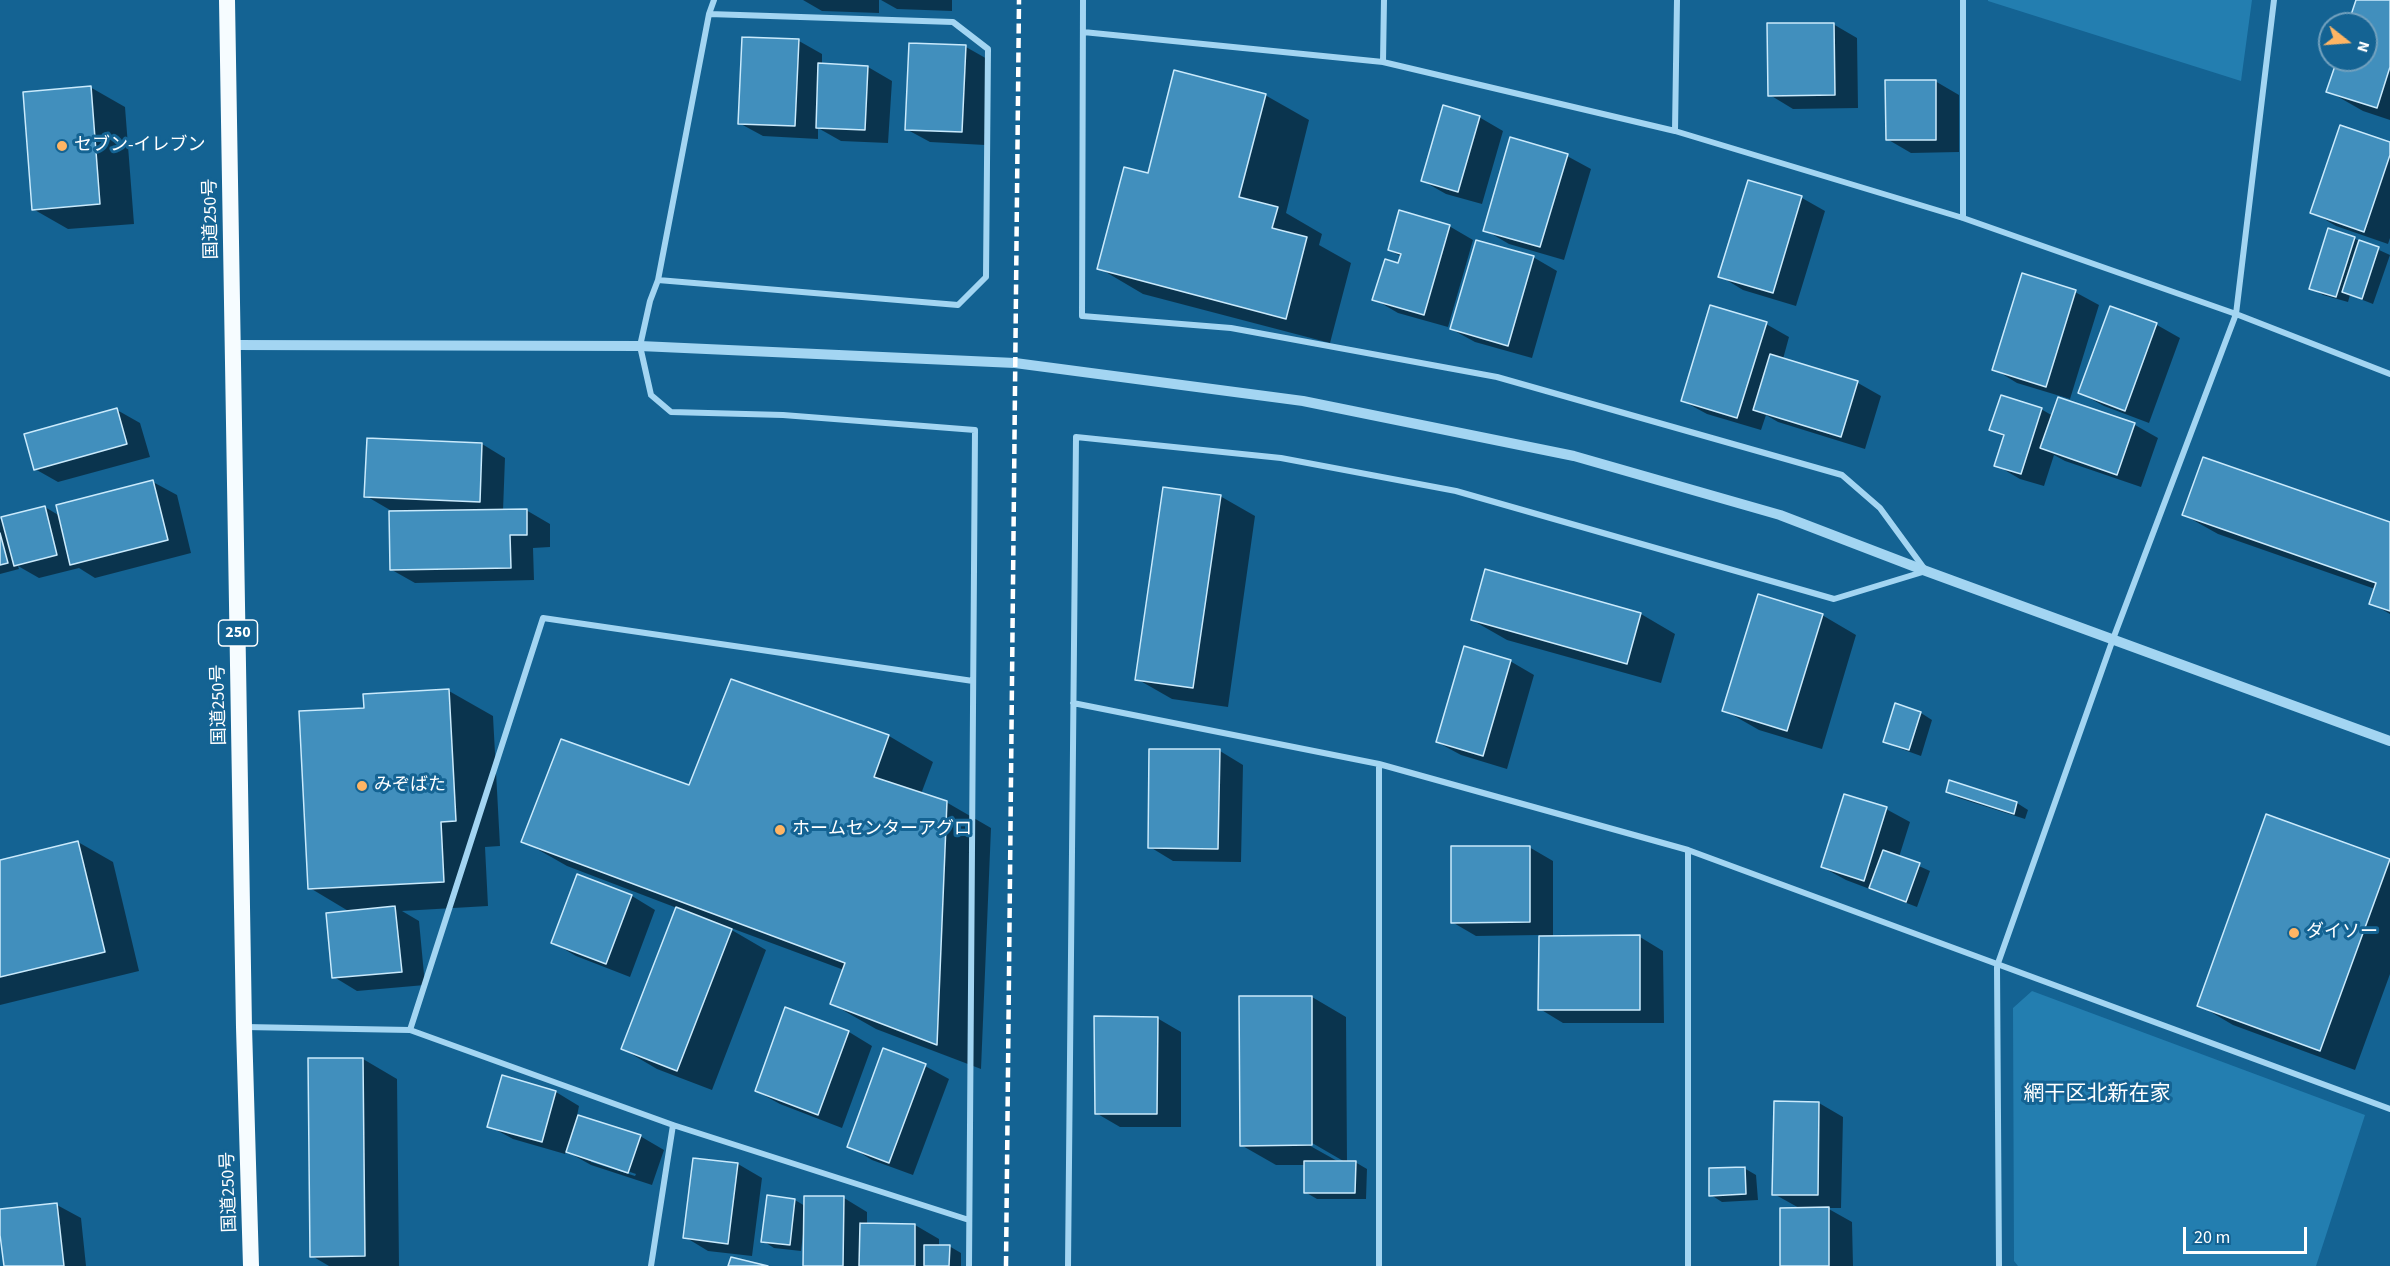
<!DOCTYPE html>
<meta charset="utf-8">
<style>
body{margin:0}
#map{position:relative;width:2390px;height:1266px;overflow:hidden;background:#146393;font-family:"Source Sans 3",sans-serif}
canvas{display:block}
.north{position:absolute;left:2318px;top:12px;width:60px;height:60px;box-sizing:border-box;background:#146393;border:2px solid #72a1be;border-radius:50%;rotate:107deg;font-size:16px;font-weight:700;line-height:24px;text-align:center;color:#fff}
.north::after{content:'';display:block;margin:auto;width:21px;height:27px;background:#ffb564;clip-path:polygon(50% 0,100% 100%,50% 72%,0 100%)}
.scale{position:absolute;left:2183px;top:1227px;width:124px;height:27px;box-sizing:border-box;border:3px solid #fff;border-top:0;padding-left:8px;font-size:18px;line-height:21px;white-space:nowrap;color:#fff;-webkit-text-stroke:4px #146393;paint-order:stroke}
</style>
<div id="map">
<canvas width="2390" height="1266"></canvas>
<div class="north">N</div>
<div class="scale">20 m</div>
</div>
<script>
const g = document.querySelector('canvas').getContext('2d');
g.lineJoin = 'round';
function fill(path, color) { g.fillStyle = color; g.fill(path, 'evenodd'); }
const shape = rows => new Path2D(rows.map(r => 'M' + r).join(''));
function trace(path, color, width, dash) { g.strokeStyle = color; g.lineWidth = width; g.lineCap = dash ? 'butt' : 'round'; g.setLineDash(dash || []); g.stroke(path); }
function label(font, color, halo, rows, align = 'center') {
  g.font = font + ' "Source Sans 3","Noto Sans JP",sans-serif'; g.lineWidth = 6; g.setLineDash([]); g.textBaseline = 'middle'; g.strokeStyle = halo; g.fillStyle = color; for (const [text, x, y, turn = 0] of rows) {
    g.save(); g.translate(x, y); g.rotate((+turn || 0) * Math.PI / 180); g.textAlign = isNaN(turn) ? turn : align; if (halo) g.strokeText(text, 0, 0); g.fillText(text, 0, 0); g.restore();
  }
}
fill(shape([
 [2252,0,2241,81,1988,1,1988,0],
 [2032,991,2365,1115,2316,1266,2018,1266,2014,1261,2013,1008]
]), '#237eb0');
fill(shape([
 [803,0,879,0,879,13,822,11],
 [881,0,952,0,952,11,897,9],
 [2358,0,2390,0,2390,120,2363,111,2328,91,2338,60,2366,60,2366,24,2350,24],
 [1833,24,1857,38,1858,108,1793,109,1770,95],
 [799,41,822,54,822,65,868,67,892,81,888,143,841,141,818,128,818,139,763,136,739,123],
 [966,47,989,60,985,145,930,142,906,129],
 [1935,81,1959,95,1959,152,1911,153,1887,139],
 [90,87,125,107,134,224,68,229,33,209],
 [1265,95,1309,120,1286,213,1322,234,1319,245,1351,263,1330,343,1143,294,1099,268,1149,175],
 [1479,117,1503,131,1482,204,1446,194,1423,181],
 [2390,143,2390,238,2388,244,2336,226,2312,212],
 [1567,156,1591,169,1564,260,1509,244,1485,230],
 [1749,182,1802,198,1825,211,1796,306,1743,290,1720,276],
 [1449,226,1473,240,1448,327,1398,313,1374,299,1399,265,1402,257,1389,250],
 [2329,230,2355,239,2390,255,2373,304,2350,295,2348,302,2323,295,2311,288],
 [1533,257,1557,271,1532,358,1475,342,1451,329],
 [2075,292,2099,305,2070,399,2017,383,1994,369],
 [2111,308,2157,325,2180,338,2149,423,2104,406,2080,393],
 [1766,324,1789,337,1783,359,1858,383,1881,396,1865,449,1778,422,1766,415,1761,430,1707,414,1683,401],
 [2059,399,2135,425,2158,438,2141,487,2065,461,2054,455,2044,486,2020,479,1996,465,2005,437,1991,430,2041,409,2053,416],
 [117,410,140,423,150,457,58,482,35,469],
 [482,444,505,458,503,511,526,510,550,524,550,547,533,548,534,580,415,583,392,570,401,510,390,510,366,496],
 [153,482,177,495,191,553,95,578,79,568,39,578,18,566,19,569,0,574,0,519,4,521,45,507,60,516],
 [1220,496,1255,516,1228,707,1172,699,1137,679],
 [2184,515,2390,524,2390,614,2371,603,2375,589,2218,534],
 [1641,614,1675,634,1661,683,1507,640,1472,620],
 [1822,615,1856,635,1822,749,1759,730,1724,710],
 [1510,661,1534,675,1507,769,1461,755,1437,742],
 [732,681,889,736,933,762,921,794,946,802,991,828,981,1069,876,1029,832,1004,844,970,731,928,730,929,766,950,712,1090,657,1069,623,1049,677,908,567,866,523,841,690,787],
 [449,691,493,716,500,846,485,847,488,906,402,911,419,921,425,985,357,991,334,977,350,912,310,888],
 [1896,705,1921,713,1932,720,1921,756,1896,747,1885,741],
 [1220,751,1243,765,1241,862,1173,861,1150,847],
 [1950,782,2017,803,2028,810,2025,819,1959,798,1947,792],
 [1886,809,1910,822,1899,857,1930,871,1917,907,1846,880,1822,867],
 [2267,816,2390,861,2390,974,2355,1070,2233,1025,2199,1005],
 [78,842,113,862,139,971,0,1005,0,862],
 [1529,847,1553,861,1553,937,1640,937,1663,951,1664,1023,1563,1023,1540,1009,1540,935,1476,936,1452,922],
 [632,896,655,910,630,977,576,956,552,942],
 [1312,997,1346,1017,1347,1162,1355,1162,1367,1169,1366,1199,1317,1199,1305,1192,1305,1165,1276,1165,1241,1145],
 [1307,1140,1345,1162,1339,1162,1305,1143],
 [786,1009,849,1032,872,1046,842,1128,780,1104,756,1091],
 [1157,1018,1181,1032,1181,1127,1120,1127,1096,1113],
 [884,1050,925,1066,949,1079,913,1175,872,1160,849,1146],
 [363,1059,397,1079,399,1266,329,1266,312,1256],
 [503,1077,556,1092,579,1106,577,1116,640,1136,664,1150,652,1185,591,1165,566,1151,565,1154,513,1139,489,1126],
 [591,1159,636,1174,635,1176,591,1162],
 [1819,1103,1843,1117,1841,1208,1827,1208,1852,1222,1853,1266,1782,1266,1801,1209,1774,1194],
 [695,1159,738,1164,762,1178,752,1256,708,1251,685,1237],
 [1744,1168,1756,1175,1758,1200,1722,1202,1711,1195],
 [844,1198,867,1212,867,1225,915,1225,939,1239,939,1246,949,1246,961,1253,961,1266,805,1266,805,1234,803,1234,801,1251,774,1248,763,1241,795,1200,805,1206],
 [57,1205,81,1218,86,1266,5,1266,0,1211]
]), '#0007');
const building = shape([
 [2356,0,2390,0,2390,67,2377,108,2326,92,2337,60,2366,60,2366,24,2348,24,2356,0],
 [1767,23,1834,23,1835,95,1768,96,1767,23],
 [742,37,799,39,795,126,738,124,742,37],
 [909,43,966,45,962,132,905,130,909,43],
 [818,63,868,66,865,130,816,128,818,63],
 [1174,70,1266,94,1239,197,1278,207,1272,228,1307,237,1286,319,1097,269,1124,167,1148,173,1174,70],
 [1885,80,1936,80,1936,140,1886,140,1885,80],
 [91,86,100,204,32,210,23,92,91,86],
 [1443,105,1480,116,1458,192,1421,181,1443,105],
 [2340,125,2390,142,2390,155,2364,232,2310,213,2340,125],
 [1510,137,1568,154,1540,247,1483,231,1510,137],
 [1748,180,1802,196,1773,293,1718,277,1748,180],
 [1399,210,1450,225,1424,315,1372,300,1385,259,1398,263,1401,254,1388,250,1399,210],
 [2328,228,2355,237,2336,297,2309,289,2328,228],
 [1476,240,1534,256,1508,346,1450,329,1476,240],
 [2359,240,2379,247,2362,299,2342,292,2359,240],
 [2022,273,2076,290,2046,387,1992,370,2022,273],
 [1710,305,1767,322,1737,418,1681,401,1710,305],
 [2110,306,2157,323,2125,411,2078,393,2110,306],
 [1770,354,1858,381,1841,437,1753,410,1770,354],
 [2001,395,2042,408,2021,474,1994,466,2004,435,1989,430,2001,395],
 [2058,397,2135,423,2117,475,2040,448,2058,397],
 [117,408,127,444,34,470,24,434,117,408],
 [367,438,482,443,480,502,364,497,367,438],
 [2203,457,2390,522,2390,611,2369,604,2376,583,2182,515,2203,457],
 [153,480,168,540,70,565,56,505,153,480],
 [1163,487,1221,495,1193,688,1135,680,1163,487],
 [45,506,57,555,14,566,1,517,45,506],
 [527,509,527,535,510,535,511,568,390,570,389,511,527,509],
 [0,533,8,563,0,565,0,533],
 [1485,569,1641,613,1627,664,1471,620,1485,569],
 [1758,594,1823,614,1787,731,1722,711,1758,594],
 [1464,646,1511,660,1483,756,1436,742,1464,646],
 [731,679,889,735,874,777,947,801,937,1045,830,1004,845,963,521,842,561,739,689,785,731,679],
 [449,689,456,821,441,822,444,882,308,889,299,711,364,708,363,694,449,689],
 [1895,703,1921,712,1909,750,1883,742,1895,703],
 [1149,749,1220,749,1218,849,1148,848,1149,749],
 [1949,780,2017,802,2014,814,1946,792,1949,780],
 [1844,794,1887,807,1864,881,1821,867,1844,794],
 [2266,814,2390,859,2320,1051,2197,1006,2266,814],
 [78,841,105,952,0,977,0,860,78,841],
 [1451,846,1530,846,1530,922,1451,923,1451,846],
 [1883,850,1920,863,1906,902,1869,888,1883,850],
 [577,874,632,895,606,964,551,943,577,874],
 [395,906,402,972,332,978,326,913,395,906],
 [676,907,732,929,677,1071,621,1049,676,907],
 [1640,935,1640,1010,1538,1010,1539,936,1640,935],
 [1239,996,1312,996,1312,1145,1240,1146,1239,996],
 [785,1007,849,1031,818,1115,755,1091,785,1007],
 [1094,1016,1158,1017,1157,1114,1095,1114,1094,1016],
 [883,1048,926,1064,889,1163,847,1147,883,1048],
 [308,1058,363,1058,365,1256,310,1257,308,1058],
 [502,1075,556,1091,542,1142,487,1127,502,1075],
 [1774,1101,1819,1102,1818,1195,1772,1195,1774,1101],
 [578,1115,641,1135,628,1173,566,1152,578,1115],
 [693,1158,738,1163,728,1244,683,1238,693,1158],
 [1304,1161,1356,1161,1355,1193,1304,1193,1304,1161],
 [1745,1167,1746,1194,1709,1196,1709,1168,1745,1167],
 [767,1195,795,1199,790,1245,761,1242,767,1195],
 [804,1196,844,1196,843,1266,803,1266,804,1196],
 [57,1203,64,1266,4,1266,0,1235,0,1209,57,1203],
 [1829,1207,1829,1266,1780,1266,1780,1208,1829,1207],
 [860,1223,915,1224,915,1266,859,1266,860,1223],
 [924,1245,950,1245,949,1266,924,1266,924,1245],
 [731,1257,768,1266,728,1266,731,1257]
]);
fill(building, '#418fbd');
trace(building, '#caeafc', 1.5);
trace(shape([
 [714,0,709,14,658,280,650,301,640,346,651,395,671,412,783,415,975,430,969,1266],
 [1963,0,1963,218],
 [1083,32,1383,62,1675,131,1963,218,2236,314,2390,374],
 [1383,62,1384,0],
 [1675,131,1677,0],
 [658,280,958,305,986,277,988,49,953,22,709,14],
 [1073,703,1379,764,1688,850,2390,1109],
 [1379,764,1379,1266],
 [1688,850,1688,1266],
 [245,1027,410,1030,673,1125,969,1220],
 [410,1030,543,618,973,681],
 [651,1266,673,1125],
 [1068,1266,1076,437,1281,458,1456,491,1834,599,1926,571,1880,508,1842,475,1497,377,1231,328,1082,316,1083,0],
 [1999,1266,1997,966,2113,639,2236,314,2274,0]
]), '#a3d5f2', 6);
trace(shape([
 [234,345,640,346,1015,363,1303,401,1574,456,1780,515,1926,571,2390,741]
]), '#a3d5f2', 10);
trace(shape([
 [227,0,244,1027,251,1266]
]), '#f6fcff', 16);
trace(shape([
 [1006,1266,1019,0]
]), '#fff', 4.5, [10, 4.5]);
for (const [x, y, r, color] of [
 [62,146,6,"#ffb564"],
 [362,786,6,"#ffb564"],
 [780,830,6,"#ffb564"],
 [2294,933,6,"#ffb564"]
]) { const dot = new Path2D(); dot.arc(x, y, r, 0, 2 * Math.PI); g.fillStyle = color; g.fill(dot); trace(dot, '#146393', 2); }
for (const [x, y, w] of [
 [238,633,39]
]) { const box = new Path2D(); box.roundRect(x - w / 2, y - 13, w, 26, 4.5); g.fillStyle = '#146393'; g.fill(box); trace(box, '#fff', 1.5); }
label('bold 16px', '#fff', null, [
 ["250",238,633]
]);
label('18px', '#fff', '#146393', [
 ["セブン-イレブン",74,146],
 ["みぞばた",374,786],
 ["ホームセンターアグロ",792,830],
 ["ダイソー",2306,933]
], 'left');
label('18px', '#fff', '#146393', [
 ["国道250号",212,219,-91],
 ["国道250号",220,705,-91],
 ["国道250号",230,1192,-92]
]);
label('21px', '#fff', '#146393', [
 ["網干区北新在家",2097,1095]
]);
</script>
